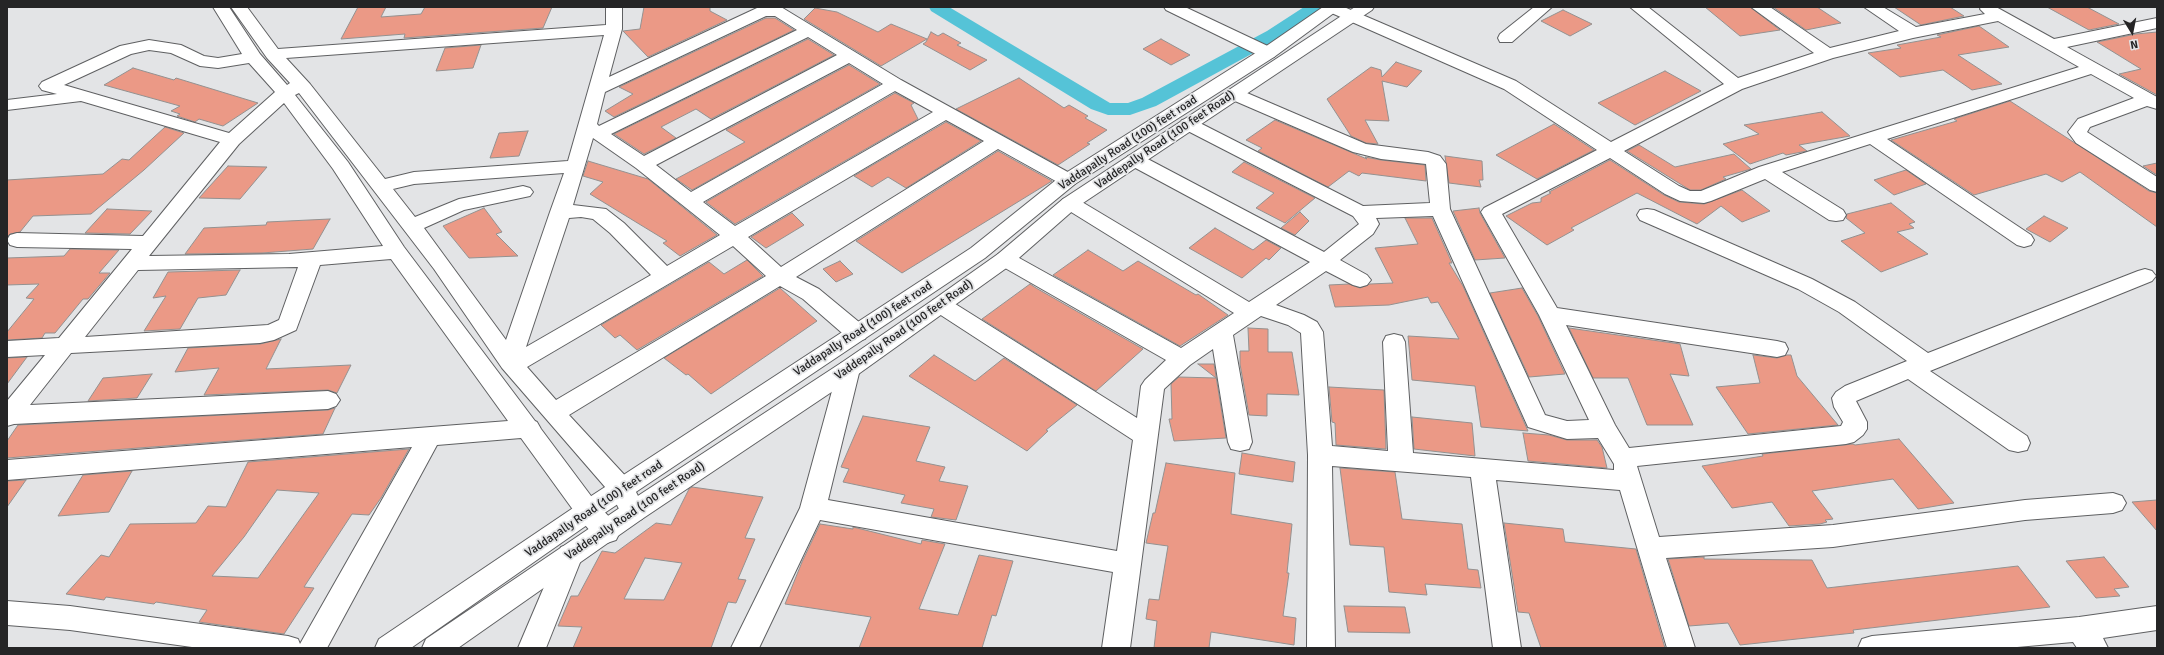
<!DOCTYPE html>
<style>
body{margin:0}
#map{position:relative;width:2164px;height:655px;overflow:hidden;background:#e3e4e6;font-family:Signika,sans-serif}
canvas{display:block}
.frame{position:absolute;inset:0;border:8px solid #252526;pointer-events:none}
.north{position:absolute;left:2112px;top:12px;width:40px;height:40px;-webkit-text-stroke:3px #e3e4e6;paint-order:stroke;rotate:170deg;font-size:11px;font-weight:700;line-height:16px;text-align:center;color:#252526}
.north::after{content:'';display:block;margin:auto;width:14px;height:18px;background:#252526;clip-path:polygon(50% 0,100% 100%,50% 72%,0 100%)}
</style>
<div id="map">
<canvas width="2164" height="655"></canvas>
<div class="frame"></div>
<div class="north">N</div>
</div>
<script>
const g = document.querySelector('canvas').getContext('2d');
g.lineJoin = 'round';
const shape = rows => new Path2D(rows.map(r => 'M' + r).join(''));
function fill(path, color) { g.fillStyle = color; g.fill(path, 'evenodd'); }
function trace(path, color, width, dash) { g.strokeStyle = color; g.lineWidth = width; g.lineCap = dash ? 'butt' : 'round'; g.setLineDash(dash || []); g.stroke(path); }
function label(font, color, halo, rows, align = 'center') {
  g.font = font + ' Signika,sans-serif'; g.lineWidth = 3.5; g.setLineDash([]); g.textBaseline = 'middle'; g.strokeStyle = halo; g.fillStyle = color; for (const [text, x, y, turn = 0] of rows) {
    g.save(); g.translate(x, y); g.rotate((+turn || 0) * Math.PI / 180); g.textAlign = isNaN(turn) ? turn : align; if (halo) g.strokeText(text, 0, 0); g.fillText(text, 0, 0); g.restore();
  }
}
fill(shape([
 [929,7,949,7,1110,103,1128,103,1142,98,1267,31,1304,7,1323,7,1279,39,1156,106,1130,115,1108,115,1091,109,931,11,929,7]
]), '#55c3d7');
const building = shape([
 [358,7,386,7,381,17,421,14,425,7,552,7,543,28,404,38,405,34,341,39,358,7],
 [644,7,710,7,710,11,727,20,648,57,623,31,640,29,644,7],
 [1705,7,1750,7,1780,30,1740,36,1705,7],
 [1773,7,1817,7,1841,23,1806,30,1773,7],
 [1894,7,1950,7,1964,16,1921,25,1894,7],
 [2047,7,2087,7,2119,24,2089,30,2047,7],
 [815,8,837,12,878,32,891,24,927,39,881,66,804,19,815,8],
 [1563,10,1592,24,1570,36,1541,21,1563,10],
 [766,18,775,18,794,30,614,117,605,111,633,94,619,87,766,18],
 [1979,26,2009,47,1958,55,2002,84,1972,90,1943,70,1900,77,1868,53,1901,48,1897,45,1941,37,1937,35,1979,26],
 [931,32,938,36,943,33,961,43,957,45,987,60,970,70,923,44,926,42,931,32],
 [2157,32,2157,95,2119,74,2141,69,2097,42,2136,34,2157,32],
 [808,39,834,55,711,119,696,109,661,127,676,138,644,154,614,134,808,39],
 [1161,39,1190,55,1171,65,1143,49,1161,39],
 [481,45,473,68,436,71,445,48,481,45],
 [1396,62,1422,71,1407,87,1382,81,1389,121,1365,120,1378,144,1366,143,1351,136,1327,99,1371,67,1381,70,1382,77,1396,62],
 [849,65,880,84,692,190,676,179,745,142,726,130,849,65],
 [133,68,174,80,176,78,258,103,223,126,199,119,195,122,177,116,180,114,171,111,180,106,104,85,133,68],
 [1665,71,1701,91,1635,125,1598,103,1665,71],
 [1019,78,1064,108,1069,105,1088,116,1085,118,1107,130,1087,143,1090,144,1058,165,956,109,1019,78],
 [895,93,914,103,911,105,918,119,735,224,706,202,895,93],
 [2010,101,2149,191,2157,193,2157,227,2080,172,2062,182,2046,174,1974,195,1891,140,1957,121,1954,119,2010,101],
 [1822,112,1850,136,1799,145,1807,151,1786,155,1783,153,1750,164,1723,144,1759,134,1744,125,1822,112],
 [1275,120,1367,159,1365,157,1381,160,1425,165,1426,181,1362,173,1359,176,1349,171,1328,187,1258,151,1262,148,1246,140,1275,120],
 [946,122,981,141,906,188,888,177,872,187,854,176,946,122],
 [1554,124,1594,150,1537,179,1496,155,1554,124],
 [165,127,184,133,144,170,91,214,33,216,20,232,10,234,7,237,7,180,103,174,122,159,129,160,165,127],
 [528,131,519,156,490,158,499,133,528,131],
 [1639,145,1675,167,1734,154,1751,169,1723,177,1726,179,1701,190,1690,190,1627,151,1639,145],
 [998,151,1052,181,902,273,856,241,998,151],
 [1445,156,1482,161,1483,180,1479,180,1481,187,1449,183,1445,156],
 [1610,160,1664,195,1679,202,1704,204,1742,190,1770,211,1742,222,1721,206,1697,224,1637,193,1571,228,1574,230,1547,245,1506,216,1532,203,1541,202,1541,198,1551,193,1549,192,1610,160],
 [588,161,648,179,717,235,680,256,663,243,667,241,590,194,603,182,583,176,588,161],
 [1244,162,1315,198,1285,223,1256,208,1274,193,1232,172,1244,162],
 [2157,163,2157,175,2143,166,2157,163],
 [228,166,267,167,240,199,199,198,228,166],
 [1906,170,1926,184,1894,195,1874,180,1906,170],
 [1891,203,1915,222,1909,224,1914,228,1897,232,1928,254,1881,272,1841,241,1865,233,1846,218,1847,214,1891,203],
 [484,208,502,232,496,234,518,256,469,258,443,226,484,208],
 [1479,208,1480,213,1505,258,1475,260,1453,211,1479,208],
 [107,209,152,211,130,234,85,233,107,209],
 [1300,212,1309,221,1295,235,1281,228,1300,212],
 [792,213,804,225,766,248,751,237,792,213],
 [2044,216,2068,228,2050,242,2026,229,2044,216],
 [1405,218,1432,218,1452,263,1449,263,1463,286,1528,431,1481,427,1475,386,1412,380,1408,336,1459,339,1438,302,1431,303,1428,297,1389,305,1335,307,1329,285,1349,284,1360,288,1370,284,1393,283,1375,248,1418,244,1405,218],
 [330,219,313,249,262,253,185,254,204,228,266,225,267,222,330,219],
 [1215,228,1253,250,1266,240,1281,248,1269,260,1266,258,1242,278,1189,248,1215,228],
 [70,249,119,250,99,273,110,273,88,299,83,299,55,333,45,333,42,338,7,340,7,332,34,299,26,298,39,284,7,285,7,258,64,256,70,249],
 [1088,250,1123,271,1138,261,1196,295,1198,294,1228,315,1180,346,1053,275,1088,250],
 [747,260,763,276,637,350,620,335,615,338,601,325,709,262,724,274,747,260],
 [840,261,853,274,836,282,823,269,840,261],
 [240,270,226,295,198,298,180,329,144,331,166,296,153,298,168,272,240,270],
 [1030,284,1036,288,1143,349,1096,391,982,319,1030,284],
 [780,288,817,321,711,394,688,374,686,375,664,358,780,288],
 [1522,288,1538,316,1565,374,1529,377,1490,293,1522,288],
 [1248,328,1268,329,1268,352,1292,352,1299,395,1267,394,1267,416,1249,415,1240,364,1240,351,1249,351,1248,328],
 [1569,328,1680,344,1689,376,1670,374,1693,425,1647,425,1628,378,1593,378,1569,328],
 [281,339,266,369,351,365,337,393,328,390,204,395,219,368,175,372,188,348,260,344,281,339],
 [934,355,975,381,1004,358,1077,405,1046,430,1048,431,1027,451,909,376,934,355],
 [1753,355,1777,358,1787,355,1791,355,1797,376,1838,425,1748,434,1716,387,1760,383,1753,355],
 [27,357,7,384,7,358,27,357],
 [1198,364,1214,364,1226,438,1174,441,1169,419,1172,419,1171,384,1179,377,1216,378,1198,364],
 [152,374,137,398,88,401,103,378,152,374],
 [1329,387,1384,390,1386,449,1336,445,1335,423,1332,422,1329,387],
 [335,408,323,434,7,458,7,441,18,425,328,410,335,408],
 [863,416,930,427,916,461,945,467,939,481,968,486,956,520,931,517,934,509,901,503,905,495,843,482,849,469,841,467,863,416],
 [1412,417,1472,423,1475,456,1414,449,1412,417],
 [1523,433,1549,435,1567,440,1597,440,1602,447,1607,468,1528,461,1523,433],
 [1899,439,1954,503,1918,509,1893,479,1812,491,1833,519,1825,520,1827,522,1820,524,1789,526,1772,502,1732,508,1702,466,1763,456,1762,454,1853,444,1855,445,1899,439],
 [409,449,381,498,369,515,352,514,304,587,314,588,284,634,199,622,207,610,156,602,154,604,106,597,104,600,66,594,101,555,109,557,130,524,196,523,208,506,226,507,248,462,409,449],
 [277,490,319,493,258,578,212,576,244,537,277,490],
 [1242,453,1295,462,1293,482,1239,474,1242,453],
 [1166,463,1235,473,1231,514,1292,524,1287,573,1289,573,1283,616,1296,618,1294,645,1211,632,1209,648,1154,648,1157,621,1146,619,1149,599,1159,600,1168,546,1146,543,1153,513,1155,513,1166,463],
 [1340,468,1395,472,1402,519,1462,524,1468,569,1478,570,1481,588,1425,584,1427,595,1389,592,1384,547,1350,545,1340,468],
 [132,471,109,512,58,516,83,475,132,471],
 [26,480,7,507,7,481,26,480],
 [692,487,763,497,745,538,755,539,738,579,746,580,736,603,728,602,711,648,573,648,582,627,558,626,571,596,578,596,602,551,615,553,656,523,671,525,689,489,692,487],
 [645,558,682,563,664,600,624,599,645,558],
 [2157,500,2157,531,2132,502,2157,500],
 [1504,523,1563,529,1565,542,1636,549,1665,648,1541,648,1529,613,1518,612,1504,523],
 [820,524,853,529,853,527,921,544,922,540,945,544,919,609,958,615,979,555,1013,561,996,616,992,615,982,648,859,648,871,617,785,604,802,562,820,524],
 [1704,557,1704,559,1812,560,1827,588,2018,566,2050,607,1853,630,1854,633,1740,645,1728,623,1689,626,1668,559,1704,557],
 [2104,557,2129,587,2114,589,2120,596,2096,598,2066,561,2104,557],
 [1344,606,1405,607,1410,633,1348,632,1344,606]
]);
fill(building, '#eb9986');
trace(building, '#939190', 1);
const minor = shape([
 [213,7,229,7,260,54,287,85,290,83,267,58,231,7,247,7,278,49,606,25,606,7,622,7,622,29,609,77,757,8,781,7,901,80,1075,176,1078,180,1075,184,1068,186,1061,184,998,149,796,277,819,289,865,327,868,333,865,339,857,341,849,339,803,299,780,286,569,415,631,482,646,512,642,519,633,522,624,519,612,495,502,368,434,269,299,93,295,95,348,162,404,247,535,421,537,422,541,429,597,504,616,524,620,532,616,540,607,543,598,540,579,518,521,438,437,445,327,648,199,648,70,630,7,625,7,601,70,606,288,636,298,639,300,644,412,447,7,480,7,460,508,421,391,259,320,265,296,330,274,340,260,343,71,353,30,405,328,391,336,394,340,400,336,406,328,409,14,424,7,426,7,401,45,355,7,357,7,341,59,338,132,249,17,247,10,245,7,240,10,235,17,233,143,236,220,142,81,101,7,110,7,100,57,94,42,90,39,86,42,82,120,46,149,40,181,45,204,56,218,58,242,54,213,7],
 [766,16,775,16,797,30,599,126,597,124,605,92,766,16],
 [604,35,568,161,414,172,385,179,310,84,286,58,604,35],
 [808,37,837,55,644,156,611,134,808,37],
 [149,50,171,53,200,66,218,68,249,63,275,92,229,133,64,85,131,54,149,50],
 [849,63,883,84,691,192,656,165,849,63],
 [895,91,933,112,735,226,703,202,895,91],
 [284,103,333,169,383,246,289,254,149,256,239,144,284,103],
 [946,120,984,141,781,267,748,237,946,120],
 [593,138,636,168,720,235,667,266,624,223,606,209,573,205,593,138],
 [564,173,550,212,506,340,424,228,464,210,530,196,533,192,530,188,523,186,459,199,415,217,393,189,414,184,564,173],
 [581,217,593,219,610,233,651,275,526,347,569,218,581,217],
 [733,246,766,276,556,400,527,367,733,246],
 [298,267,279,320,268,325,85,337,138,270,298,267],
 [1164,7,1185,7,1274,49,1276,53,1274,57,1268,58,1262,57,1166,10,1164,7],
 [1326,7,1344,7,1516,81,1611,142,1724,84,1630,7,1648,7,1738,78,1814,53,1751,7,1770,7,1830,48,1899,31,1864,7,1883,7,1916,27,1985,14,1980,9,1981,7,1996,7,2054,39,2157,18,2157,28,2067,47,2157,97,2157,109,2147,106,2090,127,2087,132,2157,177,2157,192,2150,190,2076,143,2068,132,2078,119,2134,98,2091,74,1887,139,2031,235,2034,240,2031,245,2024,247,2017,245,1870,144,1782,172,1843,210,1846,215,1843,220,1836,221,1829,220,1765,179,1711,201,1704,203,1680,201,1665,194,1610,158,1502,214,1557,308,1777,341,1785,343,1788,349,1785,355,1777,357,1566,325,1615,425,1629,448,1841,426,1843,422,1834,407,1832,398,1836,392,1845,386,1907,361,1839,312,1798,289,1640,220,1637,215,1640,210,1647,209,1654,210,1812,279,1855,302,1928,353,2138,271,2145,269,2152,271,2156,276,2152,281,1930,371,2027,436,2030,443,2027,450,2018,452,2009,450,1908,379,1856,401,1867,422,1867,429,1863,435,1854,442,1846,444,1637,466,1659,537,1833,525,2025,500,2113,493,2122,496,2126,503,2122,510,2113,513,2025,520,1833,547,1666,558,1695,648,1667,648,1620,490,1496,480,1521,648,1493,648,1471,477,1332,466,1335,648,1307,648,1308,455,1301,333,1288,325,1261,316,1233,335,1252,442,1249,449,1240,451,1231,449,1228,442,1213,349,1190,365,1164,389,1130,648,1102,648,1113,572,820,520,759,648,731,648,800,508,838,369,841,363,849,361,857,363,860,369,828,500,1117,551,1133,440,933,310,930,305,933,300,941,298,949,300,1137,418,1141,386,1145,380,1166,360,998,264,995,259,998,254,1005,252,1012,254,1181,348,1234,313,1063,207,1060,203,1063,199,1070,197,1077,199,1249,302,1310,262,1128,164,1126,160,1128,156,1135,154,1142,156,1324,252,1359,224,1353,216,1182,128,1179,124,1182,120,1188,119,1194,120,1363,206,1430,203,1426,164,1381,159,1353,152,1228,98,1225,94,1228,90,1234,89,1240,90,1366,144,1428,152,1440,156,1446,164,1450,209,1545,415,1567,421,1589,420,1539,315,1481,212,1484,208,1597,150,1504,89,1327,11,1326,7],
 [1998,21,2079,67,1759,167,1701,191,1690,191,1679,186,1624,151,1742,89,1833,58,1913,38,1998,21],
 [1433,216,1528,427,1567,439,1598,438,1614,464,1614,470,1413,453,1405,342,1402,336,1394,334,1386,336,1383,342,1388,451,1332,446,1323,332,1317,322,1304,315,1276,305,1326,271,1353,285,1360,287,1367,285,1371,280,1367,275,1340,260,1373,234,1379,224,1376,218,1433,216],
 [1534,7,1552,7,1512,42,1500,42,1498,38,1500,34,1534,7],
 [570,544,579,547,583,555,546,648,518,648,561,547,570,544],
 [2157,606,2157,630,2103,638,2108,648,2077,648,2073,642,2006,648,1858,648,1862,639,1872,636,2079,617,2157,606]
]);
const major = shape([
 [1323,7,1342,7,1274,57,1075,184,985,258,597,518,411,648,375,648,379,639,579,504,971,248,1061,176,1262,49,1323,7],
 [1355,7,1374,7,1372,10,1077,207,1012,264,857,375,642,519,458,648,422,648,426,639,624,505,841,363,933,300,998,254,1063,199,1355,7]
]);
trace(minor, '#5f6062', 2);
trace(major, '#5f6062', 2);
fill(minor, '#fff');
fill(major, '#fff');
label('12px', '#252526', '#e3e4e6', [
 ["Vaddepally Road (100 feet Road)",1165,140,-34],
 ["Vaddapally Road (100) feet road",1128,143,-33],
 ["Vaddapally Road (100) feet road",863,329,-33],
 ["Vaddepally Road (100 feet Road)",904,330,-35],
 ["Vaddapally Road (100) feet road",594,509,-34],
 ["Vaddepally Road (100 feet Road)",635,511,-34]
]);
</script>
